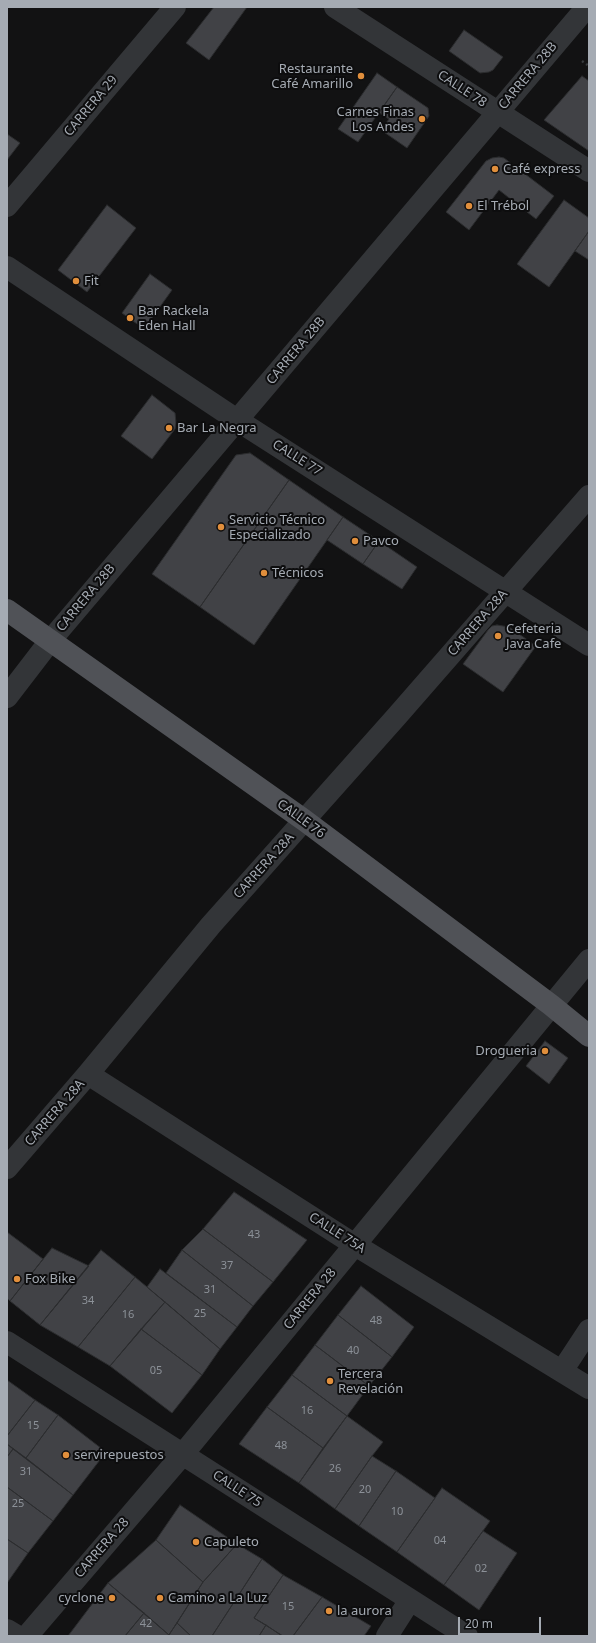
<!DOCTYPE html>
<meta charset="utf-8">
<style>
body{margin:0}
#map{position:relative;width:596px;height:1643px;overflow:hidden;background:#121213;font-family:"Noto Sans",sans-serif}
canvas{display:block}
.frame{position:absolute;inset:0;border:8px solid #a5abb3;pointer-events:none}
.scale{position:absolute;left:458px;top:1617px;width:83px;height:18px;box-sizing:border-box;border:2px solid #a5abb3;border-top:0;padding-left:5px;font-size:12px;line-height:14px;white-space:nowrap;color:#a5abb3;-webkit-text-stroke:3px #0d0d0e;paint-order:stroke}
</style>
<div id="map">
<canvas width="596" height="1643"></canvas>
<div class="frame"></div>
<div class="scale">20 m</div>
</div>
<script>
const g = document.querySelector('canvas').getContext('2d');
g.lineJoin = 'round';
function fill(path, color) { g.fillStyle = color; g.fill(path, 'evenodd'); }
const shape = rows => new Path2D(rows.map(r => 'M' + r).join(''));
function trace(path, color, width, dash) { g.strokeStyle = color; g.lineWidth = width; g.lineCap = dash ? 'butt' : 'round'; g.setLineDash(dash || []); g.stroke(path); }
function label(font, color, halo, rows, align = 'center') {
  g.font = font + ' "Noto Sans",sans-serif'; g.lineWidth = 4; g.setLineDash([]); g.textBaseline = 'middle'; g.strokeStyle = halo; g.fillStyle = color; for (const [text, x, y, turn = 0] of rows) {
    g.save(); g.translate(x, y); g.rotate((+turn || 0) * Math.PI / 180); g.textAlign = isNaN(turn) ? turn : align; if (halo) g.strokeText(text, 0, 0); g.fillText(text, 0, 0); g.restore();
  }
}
const building = shape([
 [214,7,247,7,209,60,186,43,214,7],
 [464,30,503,57,493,70,489,72,480,73,449,51,464,30],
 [377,73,397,87,358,142,338,129,377,73],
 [582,76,589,81,589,151,544,120,582,76],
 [397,87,428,108,429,116,407,148,381,130,389,119,379,113,397,87],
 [7,134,20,143,7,160,7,134],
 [499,157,504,158,554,196,536,219,499,190,469,230,446,212,486,161,492,158,499,157],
 [564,200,589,218,589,231,549,287,517,264,564,200],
 [107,205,136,228,87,292,58,270,107,205],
 [589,231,589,260,575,251,589,231],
 [150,274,172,290,144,329,122,313,150,274],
 [152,395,175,413,176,423,175,429,152,459,121,436,152,395],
 [250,453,289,480,200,607,152,574,236,455,250,453],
 [289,480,343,517,254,645,200,607,289,480],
 [343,517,379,541,363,564,327,540,343,517],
 [379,541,417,567,402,589,363,564,379,541],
 [497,625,509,627,536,646,503,692,463,664,488,630,492,626,497,625],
 [545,1041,568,1058,549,1084,526,1066,545,1041],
 [234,1192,307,1240,273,1282,203,1229,234,1192],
 [203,1229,273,1282,253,1306,182,1250,203,1229],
 [7,1232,43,1259,10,1301,7,1298,7,1232],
 [52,1248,89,1266,40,1325,10,1301,52,1248],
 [101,1250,135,1277,78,1347,40,1325,101,1250],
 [182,1250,253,1306,237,1327,166,1273,182,1250],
 [160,1269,237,1327,220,1349,147,1287,160,1269],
 [135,1277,165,1302,110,1366,78,1347,135,1277],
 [361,1286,414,1327,392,1357,338,1315,361,1286],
 [165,1302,220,1349,202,1375,141,1329,165,1302],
 [338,1315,392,1357,369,1386,315,1345,338,1315],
 [141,1329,202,1375,172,1413,110,1366,141,1329],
 [315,1345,369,1386,347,1416,292,1375,315,1345],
 [292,1375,347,1416,323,1448,267,1407,292,1375],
 [7,1380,35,1400,7,1436,7,1380],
 [35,1400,58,1415,26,1458,7,1444,7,1436,35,1400],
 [267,1407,323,1448,299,1483,239,1444,267,1407],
 [58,1415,106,1452,73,1495,26,1458,58,1415],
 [347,1416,383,1442,372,1456,335,1509,299,1483,347,1416],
 [7,1444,13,1449,7,1457,7,1444],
 [13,1449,73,1495,53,1521,7,1487,7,1457,13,1449],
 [372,1456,396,1471,359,1526,335,1509,372,1456],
 [396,1471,435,1498,397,1552,359,1526,396,1471],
 [7,1487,53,1521,28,1553,7,1539,7,1487],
 [442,1488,490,1521,444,1585,397,1552,442,1488],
 [180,1505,237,1544,203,1582,156,1540,180,1505],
 [483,1531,517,1553,479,1610,444,1585,483,1531],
 [7,1539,28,1553,7,1583,7,1539],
 [156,1540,203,1582,169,1635,108,1583,156,1540],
 [237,1544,262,1559,212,1636,191,1636,177,1623,203,1582,237,1544],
 [262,1559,283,1575,254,1618,266,1625,259,1636,212,1636,262,1559],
 [283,1575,322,1597,293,1636,283,1636,254,1618,283,1575],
 [108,1583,144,1613,125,1636,68,1636,108,1583],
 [322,1597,371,1626,364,1636,293,1636,322,1597],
 [144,1613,169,1635,168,1636,125,1636,144,1613],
 [177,1623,191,1636,168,1636,177,1623],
 [266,1625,282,1636,259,1636,266,1625]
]);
fill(building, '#414246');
trace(building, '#2c2d2f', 1);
trace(shape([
 [582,61,589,66]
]), '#393c3f', 2.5, [2, 3]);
trace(shape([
 [335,7,589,171],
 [7,206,175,7],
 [7,267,237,420,589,645],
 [7,697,50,641,587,7],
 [88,1074,355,1245,589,1388],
 [7,1168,88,1074,211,925,397,716,589,496],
 [7,1342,467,1636],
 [562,1371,589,1330],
 [7,1630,17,1636],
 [27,1636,183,1454,589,960],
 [387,1636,410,1600]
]), '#333538', 22);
trace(shape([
 [7,610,304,820,551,1005,589,1036]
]), '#505257', 22);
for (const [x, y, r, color] of [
 [361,76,4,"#e18f3c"],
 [422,119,4,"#e18f3c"],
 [495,169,4,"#e18f3c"],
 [469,206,4,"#e18f3c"],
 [76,281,4,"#e18f3c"],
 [130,318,4,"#e18f3c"],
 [169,428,4,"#e18f3c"],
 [221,527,4,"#e18f3c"],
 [355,541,4,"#e18f3c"],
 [264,573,4,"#e18f3c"],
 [498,636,4,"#e18f3c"],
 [545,1051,4,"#e18f3c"],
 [17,1279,4,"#e18f3c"],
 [330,1381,4,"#e18f3c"],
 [66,1455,4,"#e18f3c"],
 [196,1542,4,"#e18f3c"],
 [112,1598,4,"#e18f3c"],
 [160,1598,4,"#e18f3c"],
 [329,1611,4,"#e18f3c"]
]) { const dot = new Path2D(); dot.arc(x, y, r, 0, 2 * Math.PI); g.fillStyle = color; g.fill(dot); trace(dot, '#0d0d0e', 1.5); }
label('11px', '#8c9198', null, [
 ["43",254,1235],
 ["37",227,1266],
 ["31",210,1290],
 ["34",88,1301],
 ["25",200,1314],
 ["16",128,1315],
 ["48",376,1321],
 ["40",353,1351],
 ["05",156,1371],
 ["16",307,1411],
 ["15",33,1426],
 ["48",281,1446],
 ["26",335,1469],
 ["31",26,1472],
 ["20",365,1490],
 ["25",18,1504],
 ["10",397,1512],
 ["04",440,1541],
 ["02",481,1569],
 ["15",288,1607],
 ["42",146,1624]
]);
label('13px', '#a5abb3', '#0d0d0e', [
 ["Restaurante",353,69,"right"],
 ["Café Amarillo",353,84,"right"],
 ["Carnes Finas",414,112,"right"],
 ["Los Andes",414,127,"right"],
 ["Café express",503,169],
 ["El Trébol",477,206],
 ["Fit",84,281],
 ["Bar Rackela",138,311],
 ["Eden Hall",138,326],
 ["Bar La Negra",177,428],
 ["Servicio Técnico",229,520],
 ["Especializado",229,535],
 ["Pavco",363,541],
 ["Técnicos",272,573],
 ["Cefeteria",506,629],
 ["Java Cafe",506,644],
 ["Drogueria",537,1051,"right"],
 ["Fox Bike",25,1279],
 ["Tercera",338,1374],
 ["Revelación",338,1389],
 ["servirepuestos",74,1455],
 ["Capuleto",204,1542],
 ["cyclone",104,1598,"right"],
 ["Camino a La Luz",168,1598],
 ["la aurora",337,1611]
], 'left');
label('13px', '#a5abb3', '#0d0d0e', [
 ["CARRERA 28B",528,76,-50],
 ["CALLE 78",462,89,33],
 ["CARRERA 29",91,106,-50],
 ["CARRERA 28B",296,351,-50],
 ["CALLE 77",297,458,32],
 ["CARRERA 28B",86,598,-50],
 ["CARRERA 28A",478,623,-49],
 ["CALLE 76",301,819,36],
 ["CARRERA 28A",264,866,-48],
 ["CARRERA 28A",55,1113,-49],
 ["CALLE 75A",337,1233,32],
 ["CARRERA 28",310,1299,-51],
 ["CALLE 75",237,1489,33],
 ["CARRERA 28",102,1548,-49]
]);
</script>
